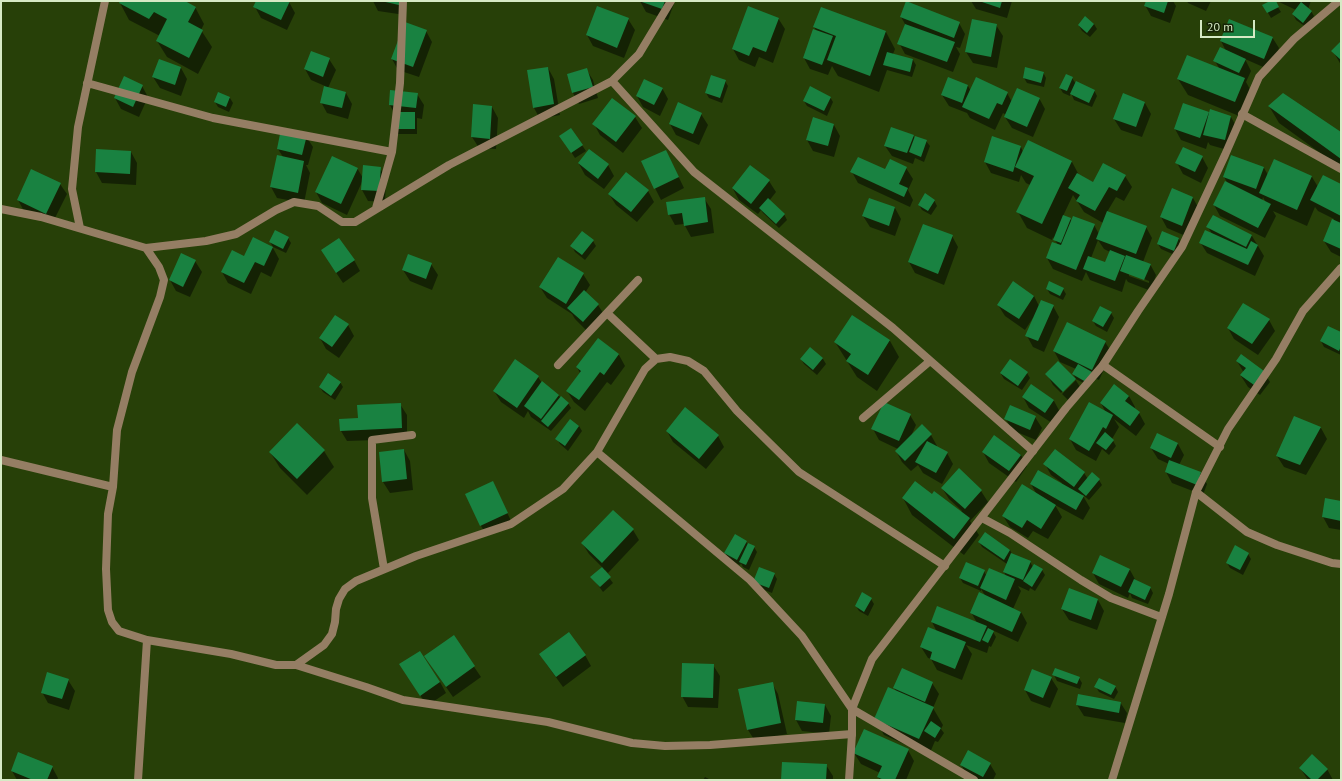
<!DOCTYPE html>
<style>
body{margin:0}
#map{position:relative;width:1342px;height:781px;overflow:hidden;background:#274008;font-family:"PT Sans",sans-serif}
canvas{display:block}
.frame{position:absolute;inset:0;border:2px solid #d6eac5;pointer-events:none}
.scale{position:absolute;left:1200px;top:20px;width:55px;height:18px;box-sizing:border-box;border:2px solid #d6eac5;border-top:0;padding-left:5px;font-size:12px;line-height:14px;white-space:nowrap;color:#d6eac5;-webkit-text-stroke:3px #162406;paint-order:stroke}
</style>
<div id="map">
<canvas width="1342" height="781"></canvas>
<div class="frame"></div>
<div class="scale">20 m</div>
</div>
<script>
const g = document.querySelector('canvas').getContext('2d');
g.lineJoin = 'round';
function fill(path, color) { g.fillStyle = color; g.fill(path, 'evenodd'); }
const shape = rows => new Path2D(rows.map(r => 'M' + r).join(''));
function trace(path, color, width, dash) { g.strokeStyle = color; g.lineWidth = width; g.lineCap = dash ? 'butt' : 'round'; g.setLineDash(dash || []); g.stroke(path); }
fill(shape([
 [121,1,183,1,195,7,204,24,201,30,212,47,198,74,167,57,157,41,160,36,129,20,120,3],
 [257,1,289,2,295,13,287,30,261,18,255,7],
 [373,1,407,1,405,15,378,11],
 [640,1,675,1,668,20,646,12],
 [971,1,1012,1,1007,18,976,9],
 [1147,1,1173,1,1176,6,1170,23,1151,16,1145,5],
 [1187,1,1211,1,1206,11,1188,3],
 [1272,1,1274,1,1281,12,1271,18,1264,6],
 [1277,1,1311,1,1308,9,1311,11,1314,16,1306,27,1296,20,1293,14,1296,10],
 [822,8,886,32,895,49,893,54,913,60,916,65,912,77,887,70,879,92,838,76,832,66,828,75,810,69,804,58,817,32,814,27],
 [901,17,959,23,965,34,960,48,956,47,960,54,953,72,905,54,899,43,905,24],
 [778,18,785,29,773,63,759,57,755,67,739,60,733,49],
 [628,19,635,30,624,58,593,46,587,35],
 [972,21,996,25,1003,36,997,68,973,63,966,52],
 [1094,24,1097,29,1090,37,1082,31,1079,26],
 [426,31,432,42,419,77,398,70,392,59],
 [1272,37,1279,48,1270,70,1245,59,1251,71,1246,82,1253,95,1244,118,1188,95,1178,79,1219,68,1215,61,1226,51,1221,41],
 [1341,43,1341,65,1333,51],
 [329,59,336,70,328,88,346,93,352,104,348,119,327,113,321,102,325,86,311,80,305,69],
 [181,68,187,79,181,96,160,88,153,77],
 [548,68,554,79,560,115,540,119,534,108],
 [586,69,593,80,598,98,579,104,573,93,568,74],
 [1043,72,1046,78,1044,87,1027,83,1024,78],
 [949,78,968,86,971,91,1007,93,1012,102,1039,98,1045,109,1033,137,1012,128,1005,117,1006,115,1003,113,995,130,970,118,967,113,949,106,942,95],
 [1072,78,1076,84,1094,90,1097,96,1092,107,1074,100,1071,93,1070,96,1063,93,1060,88],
 [725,81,728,86,722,103,709,98,706,93],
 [142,86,148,97,139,117,121,109,115,98],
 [662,88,668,99,660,116,643,107,637,96],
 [218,93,230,98,233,103,229,112,218,107,215,102],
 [417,94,424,105,422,119,417,118,417,134,397,134,394,113,390,105],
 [1123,95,1145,103,1151,114,1142,137,1121,130,1114,119],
 [830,97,833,102,827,116,807,106,804,101],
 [1184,104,1210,113,1231,117,1237,128,1231,151,1210,145,1208,142,1206,149,1181,140,1175,129],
 [474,105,492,107,498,118,496,149,479,148,472,137],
 [1269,106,1341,133,1341,168,1279,123],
 [701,114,708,125,699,145,676,135,670,124],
 [635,117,642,128,623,153,600,135,594,124],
 [834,125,840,136,834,157,813,151,807,140],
 [571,129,586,151,575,158,564,141],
 [913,135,915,139,926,141,930,146,924,162,915,158,913,164,892,156,885,146],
 [306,136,313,147,308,165,306,165,310,173,304,203,277,198,271,187,283,157,278,149],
 [1021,147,1023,152,1072,162,1079,175,1094,183,1125,176,1132,187,1124,201,1116,197,1107,212,1146,227,1152,238,1143,262,1150,264,1156,275,1151,291,1128,282,1126,279,1122,292,1090,280,1086,272,1082,281,1053,269,1047,258,1058,245,1053,237,1052,240,1027,228,1018,212,1030,185,1026,183,1021,175,1019,182,991,173,985,162],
 [1073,195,1084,212,1103,223,1099,234,1094,225,1072,222,1070,219,1063,216],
 [1098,240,1104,249,1110,252,1106,264,1091,258],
 [1129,273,1149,281,1149,283,1129,276],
 [666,151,684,188,661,200,642,162],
 [131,152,137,163,136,185,102,183,96,172],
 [1202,157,1208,168,1201,183,1183,174,1177,163],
 [579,164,608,165,614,176,604,189,585,175],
 [357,168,363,178,380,168,386,178,385,202,368,201,362,190,362,182,347,215,322,203,316,192],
 [906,168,913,179,908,190,913,200,910,207,858,183,852,172,885,171],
 [1264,168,1268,175,1312,177,1318,187,1341,185,1341,257,1331,252,1324,241,1334,219,1318,211,1315,207,1307,226,1273,211,1276,216,1265,238,1220,216,1214,205,1228,184,1224,177],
 [1263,197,1266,203,1262,201],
 [769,181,776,192,769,201,784,214,787,220,779,228,763,213,761,210,758,214,739,200,733,189],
 [60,184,67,194,52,224,24,211,18,200],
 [648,191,654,202,637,222,616,205,609,194],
 [704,198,711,209,714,233,691,237,684,224,675,225,669,214],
 [1193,198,1199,209,1188,237,1167,228,1161,217],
 [870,199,895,208,901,219,895,236,870,227,863,216],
 [934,200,937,206,931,215,922,210,919,205],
 [1213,216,1252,236,1264,256,1255,276,1207,253,1200,242,1212,234,1208,227],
 [923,225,952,236,958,247,944,285,915,273,909,262],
 [1163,232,1179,239,1182,244,1177,256,1161,249,1158,244],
 [288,238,291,243,286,253,273,247,270,242],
 [253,239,273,248,279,259,271,277,261,272,251,294,228,283,222,272,245,257],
 [593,241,596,246,585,260,575,252,572,246],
 [354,260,360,271,343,283,329,262],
 [195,261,202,272,190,297,176,291,170,280],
 [431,264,438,275,432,290,410,281,403,270],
 [583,274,590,285,585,293,598,305,605,316,589,333,575,319,572,314,547,298,540,287],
 [1047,289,1063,289,1066,294,1063,300,1050,294],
 [1034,296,1039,306,1053,306,1059,317,1044,352,1033,347,1027,336,1034,319,1033,318,1025,330,1005,316,998,305],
 [1111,313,1114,318,1107,332,1096,326,1093,321],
 [1269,320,1275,331,1258,355,1234,339,1228,328],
 [348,325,354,336,339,358,326,349,320,338],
 [1341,333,1341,355,1324,347,1321,341],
 [598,339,619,355,625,366,611,385,607,382,585,411,574,402,567,391,580,373,577,367],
 [890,341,899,357,877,391,857,377,835,342],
 [1105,342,1112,353,1099,380,1094,378,1089,386,1076,379,1073,374,1076,369,1060,362,1054,351],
 [810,348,823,359,826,364,817,375,804,364,801,359],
 [1237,361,1263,371,1270,382,1260,395,1248,387,1241,376,1244,373],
 [1027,373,1030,378,1022,390,1004,379,1001,374],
 [1047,374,1075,379,1082,390,1070,402,1062,394,1076,380,1073,380,1061,393,1053,385],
 [538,377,542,383,568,403,571,408,551,431,531,417,528,411,524,418,501,402,494,391],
 [340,382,343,387,335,400,323,392,320,387],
 [1031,385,1054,401,1060,412,1052,423,1029,408,1023,397],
 [1129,396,1135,407,1134,409,1139,413,1145,424,1136,436,1114,419,1119,427,1112,439,1116,446,1109,455,1102,449,1096,461,1076,450,1070,439,1106,413,1101,403],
 [400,404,407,415,407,439,347,441,341,431,359,419],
 [910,415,916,425,912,434,931,435,937,446,936,447,947,453,953,464,942,484,923,473,918,465,911,471,902,462,896,451,898,449,879,440,873,429],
 [1035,417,1042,428,1036,440,1012,430,1006,419],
 [1295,417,1321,428,1327,439,1306,475,1284,467,1277,456],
 [297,424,324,451,334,467,307,495,280,468,270,452],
 [579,426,582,431,568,451,560,444,557,439],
 [667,431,718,436,724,447,706,469,673,442],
 [1158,434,1178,444,1184,455,1179,465,1200,473,1207,484,1203,495,1172,483,1166,472,1169,464,1158,459,1151,448],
 [994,436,1021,455,1027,466,1016,482,989,463,983,452],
 [404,450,410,461,413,490,390,493,383,482],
 [1055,451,1084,473,1088,479,1099,480,1102,485,1089,500,1082,494,1090,508,1083,520,1055,505,1062,517,1048,539,1033,531,1028,538,1010,527,1003,516,1037,495,1031,484,1061,484,1062,483,1051,475,1045,464],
 [959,470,981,491,988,502,970,521,979,535,964,555,912,515,903,498,932,495,961,512,962,511,949,499,942,488],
 [493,483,513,525,487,536,481,526],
 [1341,502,1341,530,1329,528,1323,517],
 [633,530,639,540,608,573,605,570,604,571,613,583,603,592,592,577,602,567,589,554,582,543],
 [746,542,748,544,754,547,757,552,749,570,743,567,741,563,740,565,728,559,725,553],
 [979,542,1010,550,1012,554,1030,562,1033,567,1042,570,1045,575,1035,591,1030,588,1029,591,1018,586,1021,591,1013,609,1021,612,1027,623,1018,642,992,630,996,637,991,647,989,646,987,653,966,645,972,654,962,680,937,670,931,659,928,658,921,647,937,632,932,622,977,623,971,612,986,597,981,589,981,591,963,583,960,578,984,571,986,575,1006,576,1004,572,1007,564,982,547],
 [1248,554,1251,559,1243,575,1230,568,1227,563],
 [1130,570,1136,581,1150,587,1153,593,1148,604,1132,598,1130,593,1128,598,1099,584,1093,573],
 [774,574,777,579,772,593,757,587,754,582],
 [871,599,874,604,868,616,859,611,856,606],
 [1098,600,1104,611,1097,630,1069,620,1062,609],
 [453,636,481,677,453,697,432,667],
 [540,654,585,655,591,666,563,687,547,665],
 [713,665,720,676,718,708,688,707,682,696],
 [407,675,440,682,446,693,427,706],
 [1054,675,1079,678,1082,683,1080,689,1057,681],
 [1051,678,1058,689,1050,708,1031,701,1025,690],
 [68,680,75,691,69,710,48,703,42,692],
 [772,683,778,694,787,734,755,741,748,730,740,690],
 [932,683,939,694,933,708,943,725,941,729,944,733,938,742,935,741,929,755,884,735,875,719,897,692,894,688],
 [1115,686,1118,692,1114,699,1099,692,1096,687],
 [1120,702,1127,713,1125,723,1084,716,1077,705],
 [825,705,831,716,829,734,802,731,796,720],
 [908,750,914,761,906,780,880,780,878,777,880,773,861,764,854,753],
 [18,754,52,767,58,778,57,780,17,780,12,771],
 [990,764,996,774,993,780,976,780,968,776,961,765],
 [826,765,833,776,833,780,782,780],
 [1300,768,1327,769,1333,780,1308,780],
 [705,777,711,780,703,780]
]), '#0007');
fill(shape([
 [120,1,185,1,196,7,188,22,203,30,189,58,156,41,167,19,154,12,149,19,119,3],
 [256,1,290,1,281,20,253,7],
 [381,1,399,1,399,5],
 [639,1,665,1,662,9],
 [906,1,960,22,954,38,900,17],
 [979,1,1002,1,1000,8],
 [1146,1,1168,1,1164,13,1144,6],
 [1270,1,1276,1,1279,7,1267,13,1262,5],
 [1301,2,1312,11,1303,23,1292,14],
 [597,6,629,18,617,48,586,35],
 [748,6,779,18,766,52,753,47,749,56,732,49],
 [821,7,886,31,870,76,827,60,836,36,813,27],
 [1085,16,1094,24,1087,33,1078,25],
 [972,19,997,24,991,57,965,52],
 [1229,19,1273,37,1264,59,1220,41],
 [405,22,427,30,413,67,391,59],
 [905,24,955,42,947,62,897,44],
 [813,29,833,36,822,65,803,58],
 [1341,41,1341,60,1331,51],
 [1220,47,1246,59,1239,73,1213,61],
 [311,51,330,58,323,77,304,69],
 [887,52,913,59,910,72,883,65],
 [1187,55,1245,78,1235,102,1177,79],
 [159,59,181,67,175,85,152,77],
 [548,67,554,104,533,108,527,70],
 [1025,67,1044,72,1041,83,1023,78],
 [587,68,593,87,572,93,567,74],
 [1066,74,1073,77,1067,91,1059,88],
 [711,75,726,80,720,98,705,93],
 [124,76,143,85,133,107,114,98],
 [948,77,968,85,962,103,941,95],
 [976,77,1008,92,1002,105,997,103,989,119,962,107],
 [644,79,663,88,654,105,636,96],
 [1076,81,1095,90,1089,103,1070,94],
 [324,86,346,92,342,108,320,103],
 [810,86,831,97,824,111,803,101],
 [1017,88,1040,98,1027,127,1004,117],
 [390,90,418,93,416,108,389,105],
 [218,92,230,97,226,107,214,102],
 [1123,93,1145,102,1136,127,1113,119],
 [1283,93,1341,132,1341,159,1268,106],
 [612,98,636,116,616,142,592,124],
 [678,102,702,113,693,134,669,124],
 [1183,103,1209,112,1200,138,1174,129],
 [473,104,492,106,490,139,471,137],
 [1210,109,1231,116,1225,140,1203,135],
 [393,112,415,112,415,129,393,129],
 [813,117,834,124,828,146,806,140],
 [891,127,914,135,907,153,884,146],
 [571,128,583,145,571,153,559,136],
 [281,129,307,135,302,155,277,149],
 [915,136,927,140,921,157,909,152],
 [992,136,1021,146,1013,172,984,162],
 [1028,140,1072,161,1042,224,1016,212,1034,176,1015,167],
 [1183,147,1203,156,1195,172,1175,163],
 [96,149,131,151,130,174,95,172],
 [589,149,609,164,598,179,578,163],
 [666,150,679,177,654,189,641,161],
 [277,155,304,161,298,193,270,187],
 [1231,155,1264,167,1256,189,1223,177],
 [332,156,358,168,341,204,315,192],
 [858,157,885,169,890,159,907,167,899,184,908,188,904,197,850,172],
 [1274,159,1312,176,1297,210,1259,193],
 [1103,163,1126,175,1117,191,1109,187,1095,211,1076,201,1080,195,1068,188,1077,173,1093,182],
 [363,165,381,167,379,191,361,190],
 [750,165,770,180,751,204,732,188],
 [31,169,61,183,46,214,17,200],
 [626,172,649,190,631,212,608,194],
 [1323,175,1341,184,1341,216,1310,200],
 [1225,181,1271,204,1258,228,1213,205],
 [1172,188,1193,197,1182,226,1160,217],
 [925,193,935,200,928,211,918,205],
 [705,197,708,222,684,226,682,213,668,215,666,202],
 [768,198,785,214,776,224,759,208],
 [869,198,895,207,889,226,862,216],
 [1107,211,1147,226,1136,254,1096,239],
 [1063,215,1071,218,1061,243,1053,240],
 [1213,215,1252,235,1246,247,1206,227],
 [1073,216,1095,224,1076,270,1046,258,1052,242,1061,245],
 [1332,219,1341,223,1341,249,1323,241],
 [923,224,953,235,938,274,908,262],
 [275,230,289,237,283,249,269,242],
 [1205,230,1247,249,1251,241,1258,245,1248,265,1199,243],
 [582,231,594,240,582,255,570,246],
 [1162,231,1179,238,1174,251,1157,244],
 [253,237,273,247,264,266,255,262,244,283,221,272,232,250,244,256],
 [339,238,355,260,336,273,321,250],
 [1110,250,1125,256,1115,281,1083,269,1088,256,1105,262],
 [181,253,196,260,183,287,169,280],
 [408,254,432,263,426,279,402,270],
 [1126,255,1151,264,1144,280,1120,271],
 [558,257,584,273,566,304,539,287],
 [1013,281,1034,296,1019,319,997,305],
 [1049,281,1064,288,1060,296,1046,289],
 [584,290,599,304,583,322,567,308],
 [1041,300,1054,305,1038,341,1025,336],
 [1243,303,1270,319,1252,344,1227,328],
 [1100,306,1112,312,1103,327,1092,321],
 [335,315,349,324,332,347,319,338],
 [852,315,890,340,868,375,846,361,851,354,834,342],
 [1067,322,1106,341,1092,370,1053,351],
 [1328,326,1341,332,1341,346,1339,351,1320,341],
 [598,338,619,354,604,375,600,372,579,400,566,391,581,371,576,367],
 [810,347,823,358,813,370,800,359],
 [1241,354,1264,371,1254,385,1240,375,1246,368,1236,361],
 [515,359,539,376,517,408,493,391],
 [1010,359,1028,372,1018,386,1000,373],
 [1058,361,1076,379,1063,392,1045,374],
 [1078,364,1092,372,1086,382,1072,374],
 [328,373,341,382,331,396,319,387],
 [542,381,559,395,541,419,524,406],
 [1031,384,1054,400,1045,413,1022,397],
 [1114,384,1129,396,1125,401,1140,412,1130,426,1100,403],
 [561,396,569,403,548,427,541,421],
 [884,402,911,414,899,441,871,429],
 [1089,402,1113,415,1106,429,1103,427,1089,451,1069,439],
 [401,403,402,428,340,431,339,419,358,418,357,405],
 [1010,405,1036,416,1030,430,1004,419],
 [685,407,719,435,699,459,666,431],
 [1294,416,1321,427,1300,465,1276,456],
 [570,419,579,426,565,446,555,439],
 [297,423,325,450,297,479,269,452],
 [922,424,932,434,905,461,895,451],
 [1105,432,1114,440,1106,450,1096,443],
 [1157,433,1178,443,1171,458,1150,448],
 [994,435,1021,455,1009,471,982,452],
 [927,441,948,452,936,473,915,462],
 [404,449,407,479,382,482,379,452],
 [1055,449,1085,472,1074,487,1043,464],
 [1169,460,1201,472,1197,485,1165,472],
 [959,468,982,490,965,509,941,488],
 [1038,470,1084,496,1076,510,1030,484],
 [1092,472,1100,479,1086,496,1078,489],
 [493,481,508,513,480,526,465,494],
 [915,481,932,494,934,491,970,518,954,539,902,498],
 [1022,484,1056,505,1041,529,1027,520,1022,528,1002,516],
 [1325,498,1341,501,1341,521,1322,517],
 [613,510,634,529,602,563,581,543],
 [985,532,1010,550,1004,560,978,542],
 [735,534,747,541,737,560,724,553],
 [748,543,755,546,746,565,739,562],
 [1235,545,1249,553,1240,570,1226,563],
 [1011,553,1031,561,1023,580,1003,572],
 [1100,555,1130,569,1121,587,1092,573],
 [966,562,985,570,978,586,959,578],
 [1034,564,1043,569,1032,587,1023,581],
 [602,567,611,577,600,587,590,577],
 [759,567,775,573,769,588,753,582],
 [989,568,1015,579,1006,600,980,588],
 [1134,579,1151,587,1145,600,1128,592],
 [1069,588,1098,599,1091,620,1061,609],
 [862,592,872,598,864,612,855,606],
 [979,592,1021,612,1012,632,970,613],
 [937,606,987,626,980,642,931,622],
 [928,627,966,642,955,669,930,659,932,652,920,647],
 [988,628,994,631,988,643,982,640],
 [569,632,586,655,556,677,539,654],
 [454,635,475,666,446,687,424,656],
 [420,651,440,682,420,696,399,664],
 [682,663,714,664,713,698,681,697],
 [902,668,933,682,925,702,893,688],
 [1055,668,1080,677,1077,684,1052,675],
 [1032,669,1052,677,1043,698,1024,690],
 [47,672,69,679,62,699,41,693],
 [1099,678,1116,686,1111,695,1094,687],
 [773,682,781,723,747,730,738,689],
 [888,687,934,707,919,739,874,719],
 [1078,694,1121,702,1119,713,1076,705],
 [797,701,825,704,823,723,795,720],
 [931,721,941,728,935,738,924,731],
 [864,729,909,749,895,780,884,780,877,777,882,766,853,753],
 [968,750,991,763,983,777,960,765],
 [18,752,53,766,47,780,33,780,11,771],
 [1312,754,1328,769,1317,780,1312,780,1299,768],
 [782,762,827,764,826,780,781,780]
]), '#198241');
trace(shape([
 [612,81,694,172,893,328,1033,451],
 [87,83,213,118,392,152],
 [1242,114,1341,169],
 [376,208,392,152,400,83,403,1],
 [1,209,41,217,146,248,159,267,164,280,160,297,132,372,117,430,113,487,108,514,106,569,108,610,112,622,119,631,147,640,231,654,276,665,296,665,324,645,332,634,335,622,336,609,339,599,345,589,356,581,416,556,511,524,563,489,597,452,645,369,656,359,670,357,688,361,704,371,737,411,799,472,945,566],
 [80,228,72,189,78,127,105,1],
 [146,248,206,241,236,234,276,210,294,202,318,206,342,222,355,222,449,165,612,81,639,54,671,1],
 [607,313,656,359],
 [558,365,638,280],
 [1103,365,1220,447],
 [863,418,930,361],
 [597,452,750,580,802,636,852,709,974,780],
 [1,460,113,487],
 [1196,492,1247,532,1277,545,1332,563,1341,564],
 [982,518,1010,533,1081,580,1111,598,1161,617],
 [384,569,372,498,372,440,412,435],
 [296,665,366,687,403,700,548,722,632,743,665,746,710,745,852,734],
 [138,780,147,640],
 [1112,780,1169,594,1196,492,1228,429,1276,359,1303,311,1341,268]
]), '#957e64', 8);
trace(shape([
 [849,780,852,734,852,709,872,659,1066,408,1103,365,1138,311,1182,247,1225,155,1259,77,1294,39,1339,1]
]), '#957e64', 8);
</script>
